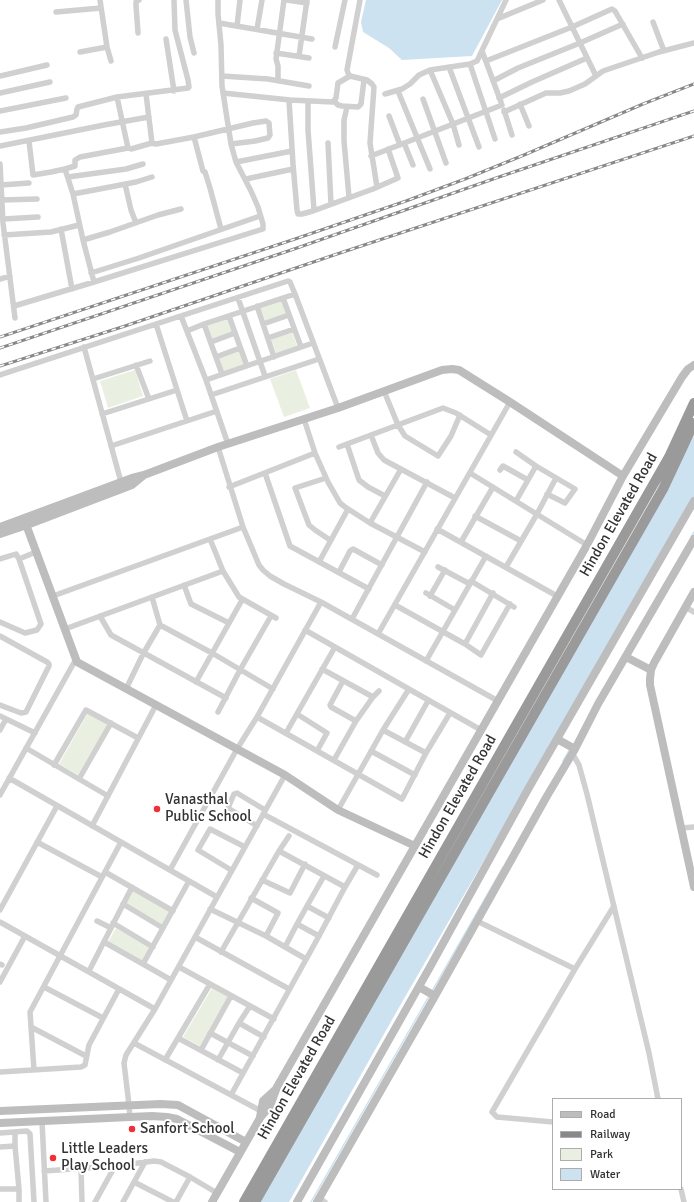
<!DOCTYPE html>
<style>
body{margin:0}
#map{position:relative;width:694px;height:1202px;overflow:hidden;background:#fff;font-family:Signika,sans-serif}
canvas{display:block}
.legend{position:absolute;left:552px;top:1098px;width:130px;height:92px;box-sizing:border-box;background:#fff;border:1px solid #adadad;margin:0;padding:5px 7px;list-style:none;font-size:12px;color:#333}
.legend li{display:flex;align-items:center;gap:8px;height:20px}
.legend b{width:20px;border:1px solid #adadad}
</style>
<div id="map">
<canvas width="694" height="1202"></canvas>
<ul class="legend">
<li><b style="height:5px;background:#bdbdbd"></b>Road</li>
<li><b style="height:5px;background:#888"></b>Railway</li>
<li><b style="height:11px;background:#e9f0e1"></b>Park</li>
<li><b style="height:11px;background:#cde2f0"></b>Water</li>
</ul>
</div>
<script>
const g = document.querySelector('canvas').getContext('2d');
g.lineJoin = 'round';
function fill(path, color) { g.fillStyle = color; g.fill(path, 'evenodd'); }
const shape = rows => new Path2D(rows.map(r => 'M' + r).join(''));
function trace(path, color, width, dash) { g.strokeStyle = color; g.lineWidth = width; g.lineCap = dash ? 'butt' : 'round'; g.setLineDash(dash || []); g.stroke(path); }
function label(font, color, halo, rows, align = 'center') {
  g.font = font + ' Signika,sans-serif'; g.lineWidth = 4; g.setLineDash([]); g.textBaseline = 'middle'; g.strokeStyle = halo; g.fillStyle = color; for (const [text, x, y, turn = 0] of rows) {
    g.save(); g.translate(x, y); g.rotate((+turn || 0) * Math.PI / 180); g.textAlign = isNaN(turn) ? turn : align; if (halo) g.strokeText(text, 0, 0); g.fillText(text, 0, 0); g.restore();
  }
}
fill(shape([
 [282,300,286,314,265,321,260,307],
 [228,318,233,332,211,340,206,325],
 [292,332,297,346,276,353,271,339],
 [239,350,244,365,223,372,218,358],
 [135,370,143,396,108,408,100,381],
 [296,370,310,408,284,417,270,379],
 [88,713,108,724,78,775,59,764],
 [133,890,170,911,163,925,126,904],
 [116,928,150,947,142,961,108,942],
 [212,988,228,997,200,1046,183,1037]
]), '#e9f0e1');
fill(shape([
 [366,0,502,0,472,56,402,60,389,48,363,32,361,22],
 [694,436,694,499,639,592,401,1004,289,1202,256,1202,521,731]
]), '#cde2f0');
trace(shape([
 [691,537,694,532],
 [563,761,570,749],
 [432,991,503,867],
 [311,1202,429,996]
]), '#cde2f0', 1.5);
trace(shape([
 [100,0,107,47,111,61],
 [186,0,190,37,194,53],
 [287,0,307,3],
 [360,0,347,70,348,73,350,76,367,80,372,84,374,87,370,143,377,187],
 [559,0,596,76],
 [56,12,101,8],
 [497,19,543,0],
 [653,22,664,51],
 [219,23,312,39],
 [237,26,240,0],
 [257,29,262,0],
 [138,33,136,5,136,2,139,0],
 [166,39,174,91],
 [335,47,345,0],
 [482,51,501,102],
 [80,52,107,47],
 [276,53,309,58],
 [299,56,307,0],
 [486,61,572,27,612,9,615,11,642,58],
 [470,64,495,139],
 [449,67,479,147],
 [430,70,453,124,459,145],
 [0,76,47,65],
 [222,76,268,79,309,86],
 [278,81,278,66,276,59,284,0],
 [493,81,518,68,580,43,623,24],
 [398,91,430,169],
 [0,93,50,82],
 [223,93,290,100,333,102,336,98,338,83,350,76],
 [385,94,402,89,410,84,419,75,430,70,470,64,477,61,506,0],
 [117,97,128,148,131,149,152,143,146,94],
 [499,98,532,82,587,58],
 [423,99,446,163],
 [289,100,293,164,297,210,298,214,302,214,313,211,373,189,398,178,388,149],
 [308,101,308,130,314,210],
 [334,101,338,105,342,106,358,107,361,104,364,80],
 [520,104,529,126],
 [347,107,344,120,344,141,349,197],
 [504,110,512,135],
 [0,111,66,98],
 [504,112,546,93,560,93,569,91,585,84,603,71,659,52,694,43],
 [389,116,400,145],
 [0,132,26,128,73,117,76,115,77,109,78,107,117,97,188,88,189,87,188,80,175,30,174,0],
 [194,137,203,171,205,172,210,188,221,229],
 [29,141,33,175,51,172,65,169],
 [151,143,156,144,194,137,253,123,266,121,269,123,270,135,268,138,255,141,231,144],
 [328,143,331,204],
 [404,143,413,165],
 [0,146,104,125,149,117],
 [371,156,502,105],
 [236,162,292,151],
 [0,164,3,223,15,318],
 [68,177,126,169,143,164],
 [246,179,293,169],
 [125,184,131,210,136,223],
 [1,185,29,183],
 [73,194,110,187,136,182,152,177],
 [1,200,37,199],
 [3,219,38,217],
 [61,229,72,289],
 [4,235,51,232,79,225],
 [83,240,110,232,158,215,181,209],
 [91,273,139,258,260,216],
 [0,279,10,276],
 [94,282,83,240,73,194,65,169,75,166,75,160,80,157,128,148],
 [238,298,265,376],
 [283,298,301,347],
 [14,306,94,282,263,229,263,224,258,207,251,191,236,162,231,144,222,86,221,45,218,14,218,0],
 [257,306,274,357],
 [181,316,206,380,228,444],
 [229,316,247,366],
 [156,324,187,421],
 [204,324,222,374],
 [263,324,289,315],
 [187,331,204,324,295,294],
 [268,338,294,329],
 [211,342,235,333],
 [84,347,121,482],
 [216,357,240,348],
 [136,365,149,399],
 [0,375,288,281,290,282,295,294,338,408],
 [93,379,150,361],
 [206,380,313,343],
 [384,391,398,425,405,436,438,456,451,436,460,415],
 [211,395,319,359],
 [102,414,177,390],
 [304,419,315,453,328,482,340,503,345,507,370,523,425,552],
 [371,435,378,453,384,460,455,498],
 [347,444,359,480,368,487,385,496],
 [111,446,217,411],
 [218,447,243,527,259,565,263,570,270,576,284,584,321,602,498,701],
 [339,447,443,408,456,413,491,435],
 [516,452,536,466,575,489,565,503,547,494],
 [500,470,503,466,528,480],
 [265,473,290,546,369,589],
 [470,473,587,545],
 [326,478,295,488,309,525,315,530,330,540],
 [229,487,315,453],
 [516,501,536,466],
 [475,516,521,541],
 [370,523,401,469],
 [437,529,557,596],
 [210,539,223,571,239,597,276,618],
 [461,542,493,487],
 [0,559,16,554,19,559,36,552],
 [319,562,348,509],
 [438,567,470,584],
 [506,567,537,514,556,478],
 [339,572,350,551,353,549,382,565],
 [471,581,514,607],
 [184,585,191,604,229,623],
 [426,593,455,610],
 [53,596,243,527],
 [430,596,445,570],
 [152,597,160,625,212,653,273,689],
 [395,605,465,644,481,655,510,604],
 [685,607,694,612],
 [100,616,111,635,226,698],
 [352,619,427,482],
 [0,622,25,633,37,630,41,624,19,559],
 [65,629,223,571],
 [305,630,481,730],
 [378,634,510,402],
 [0,636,47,662,49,664,49,666,26,712,21,713,0,705],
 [465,644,493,593],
 [426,661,486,556],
 [322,669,373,697],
 [343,681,330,705,331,707,356,721],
 [196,682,242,600],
 [126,689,143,654,160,625],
 [218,712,240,670,271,616],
 [297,714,327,733,317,751],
 [0,716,35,733],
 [257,717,402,799,426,753,450,713],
 [0,730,6,719],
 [383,730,426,753],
 [286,733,335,647],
 [405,742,428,701],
 [26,748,108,796],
 [371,751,415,775],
 [572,753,579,765,587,794,649,1053,658,1099],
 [334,760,356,721,373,697,379,691],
 [54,765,86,710,138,738],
 [9,778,217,897],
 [79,779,111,723],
 [0,795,76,659],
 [338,810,383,730,409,689],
 [263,814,377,875],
 [92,826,156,705],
 [257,826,228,808,234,794,237,793,265,810],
 [681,828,694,827],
 [37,842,102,877],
 [170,870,237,749,257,717,321,602],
 [231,870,198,850,210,829,245,847],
 [105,872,173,911],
 [324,876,307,906,329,918],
 [262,880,290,893,305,864],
 [345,887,358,865],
 [251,898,278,913,266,936],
 [123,904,163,928],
 [210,909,266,936,306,959],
 [0,910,57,806],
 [97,921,111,928],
 [477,921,575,969],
 [0,922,155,1009],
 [113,923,153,947],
 [297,924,307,906],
 [195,937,289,989],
 [104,942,143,964,189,881],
 [285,947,297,924,319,936],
 [221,952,279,851,289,836],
 [0,964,2,965],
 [143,964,171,980],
 [179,967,274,1019],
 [89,971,132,887],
 [0,982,25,936],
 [210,984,178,1038,243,1073],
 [44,987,103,1018],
 [250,1006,239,1023,264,1037],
 [31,1027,86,1056],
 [210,1033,253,1056],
 [134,1043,261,1111],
 [201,1050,231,996],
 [165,1060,178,1038],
 [218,1060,239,1023],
 [34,1070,30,1012,121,842],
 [0,1072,81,1067,85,1065,89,1045,119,989],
 [231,1095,319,936,345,887,279,851],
 [130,1117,129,1105,124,1063,126,1055,155,1009,285,775],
 [42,1121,46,1202],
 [553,1122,497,1117,492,1112,575,969,614,906],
 [0,1133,27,1131,30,1134,34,1202],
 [15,1133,15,1146,19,1189,19,1202],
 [0,1147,15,1146],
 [81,1168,82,1202],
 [44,1171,115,1166,154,1161,161,1162,190,1177,217,1193],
 [134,1182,173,1202],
 [0,1189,19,1189],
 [681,1189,684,1202],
 [319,1198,325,1202],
 [95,1202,115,1166],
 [123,1202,145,1162],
 [176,1202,190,1177]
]), '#d0d0d0', 5.5);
trace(shape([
 [24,519,77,662,285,775,338,810,415,846],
 [0,527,132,478,144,475,218,447,338,408,442,370,452,369,459,370,510,402,623,476],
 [0,534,27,525,132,485,143,476],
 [694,592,654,663,651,670,650,679,650,685,694,887],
 [626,657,651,670],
 [557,739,575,749],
 [419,987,435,996],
 [0,1111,161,1104,178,1105,246,1142],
 [260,1117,263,1101,275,1090],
 [0,1123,152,1116,167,1117,177,1119,240,1152],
 [212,1202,260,1118,270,1106,277,1087,587,545,623,476,682,377,688,369,694,365],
 [297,1202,430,967,527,791,694,501],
 [317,1202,435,996,547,796,575,749,598,704,694,539]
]), '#bdbdbd', 8);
trace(shape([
 [244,1202,669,457,694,403],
 [255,1202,663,489,694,423]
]), '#9a9a9a', 10);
const rail = shape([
 [0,337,295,239,406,201,465,179,524,155,643,104,694,84],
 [0,348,297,248,496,178,694,111],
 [0,366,125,326,337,254,694,136]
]);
trace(rail, '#888', 3);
trace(rail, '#fff', 1.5, [4.5]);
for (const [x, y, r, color] of [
 [157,809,4,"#ef303a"],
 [132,1129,4,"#ef303a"],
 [53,1158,4,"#ef303a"]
]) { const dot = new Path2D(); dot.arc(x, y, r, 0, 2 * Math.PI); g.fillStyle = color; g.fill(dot); trace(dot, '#fff', 1.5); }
label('15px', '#333', '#fff', [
 ["Hindon Elevated Road",619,515,-60],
 ["Hindon Elevated Road",458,797,-60],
 ["Hindon Elevated Road",297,1078,-60]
]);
label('15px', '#333', '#fff', [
 ["Vanasthal",165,800],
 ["Public School",165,817],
 ["Sanfort School",140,1129],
 ["Little Leaders",61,1149],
 ["Play School",61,1166]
], 'left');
</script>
